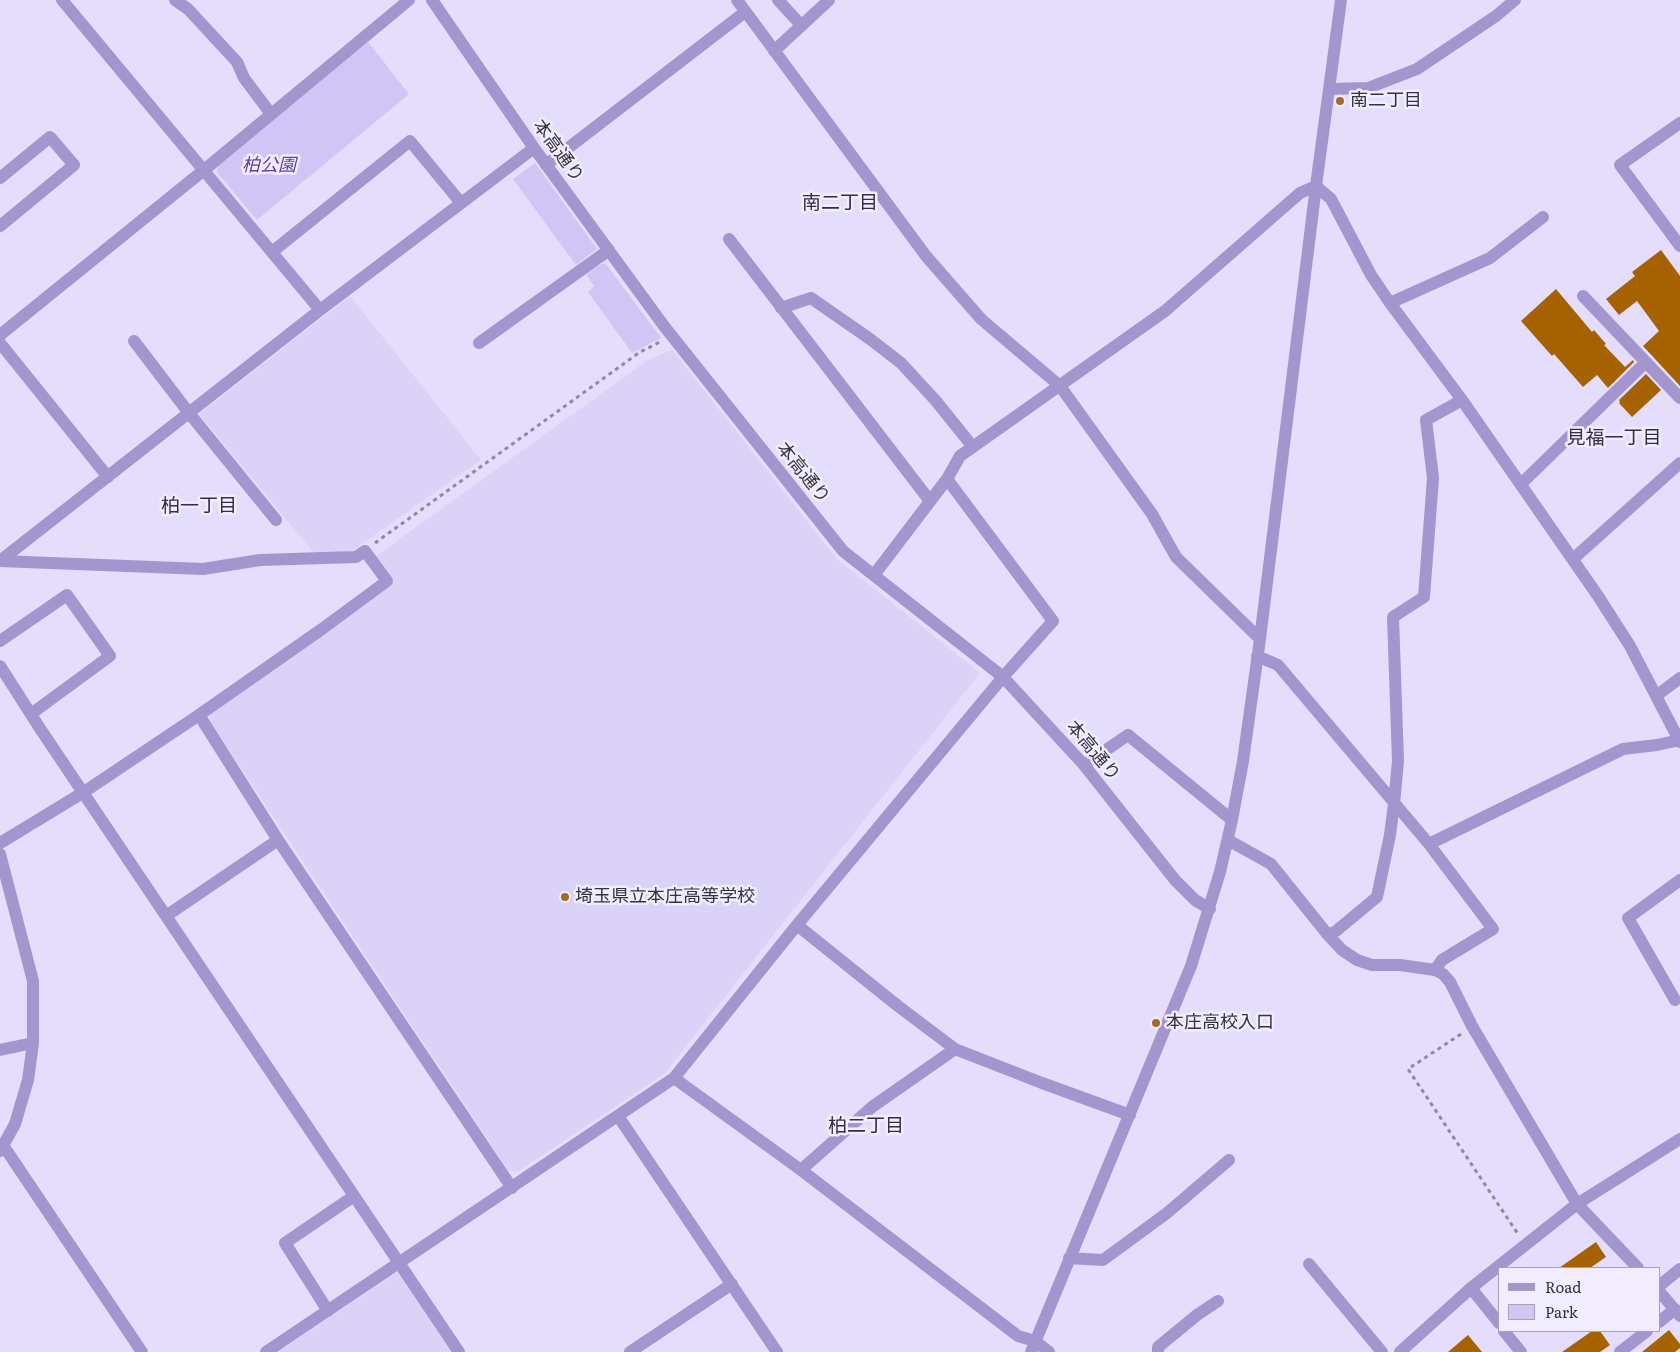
<!DOCTYPE html>
<meta charset="utf-8">
<style>
body{margin:0}
#map{position:relative;width:1680px;height:1352px;overflow:hidden;background:#e5ddfc;font-family:Literata,serif}
canvas{display:block}
.legend{position:absolute;left:1498px;top:1267px;width:162px;height:65px;box-sizing:border-box;background:#f1edff;border:1px solid #a6a2b2;margin:0;padding:6px 9px;list-style:none;font-size:15px;color:#35323e}
.legend li{display:flex;align-items:center;gap:10px;height:25px}
.legend b{width:25px;border:1px solid #a6a2b2}
</style>
<div id="map">
<canvas width="1680" height="1352"></canvas>
<ul class="legend">
<li><b style="height:6px;background:#a495ce"></b>Road</li>
<li><b style="height:14px;background:#d1c5f6"></b>Park</li>
</ul>
</div>
<script>
const g = document.querySelector('canvas').getContext('2d');
g.lineJoin = 'round';
function fill(path, color) { g.fillStyle = color; g.fill(path, 'evenodd'); }
const shape = rows => new Path2D(rows.map(r => 'M' + r).join(''));
function trace(path, color, width, dash) { g.strokeStyle = color; g.lineWidth = width; g.lineCap = dash ? 'butt' : 'round'; g.setLineDash(dash || []); g.stroke(path); }
function label(font, color, halo, rows, align = 'center') {
  g.font = font + ' Literata,"Noto Sans JP",serif'; g.lineWidth = 5; g.setLineDash([]); g.textBaseline = 'middle'; g.strokeStyle = halo; g.fillStyle = color; for (const [text, x, y, turn = 0] of rows) {
    g.save(); g.translate(x, y); g.rotate((+turn || 0) * Math.PI / 180); g.textAlign = isNaN(turn) ? turn : align; if (halo) g.strokeText(text, 0, 0); g.fillText(text, 0, 0); g.restore();
  }
}
fill(shape([
 [350,296,481,460,352,551,314,553,199,414],
 [672,350,837,559,980,673,664,1074,517,1172,508,1170,209,720,210,714,394,581,376,556,648,360],
 [399,1271,454,1352,278,1352]
]), '#dbd2f8');
fill(shape([
 [368,42,409,94,257,220,217,172,218,164],
 [535,163,597,249,576,265,513,179],
 [601,264,606,264,661,338,632,353,588,292,594,286,586,275]
]), '#d1c5f6');
fill(shape([
 [1661,250,1680,276,1680,386,1643,346,1659,331,1637,301,1619,315,1606,299,1635,276,1632,272],
 [1556,289,1592,332,1594,330,1606,344,1604,345,1625,367,1633,360,1634,362,1608,388,1597,375,1583,387,1554,354,1552,356,1521,321],
 [1646,374,1661,390,1632,417,1619,403,1620,402,1619,400],
 [1596,1242,1606,1257,1590,1268,1559,1268],
 [1669,1330,1680,1344,1680,1348,1675,1352,1642,1352],
 [1592,1331,1600,1331,1610,1345,1600,1352,1562,1352],
 [1468,1335,1482,1352,1448,1352]
]), '#a66100');
trace(shape([
 [375,543,640,352,660,342],
 [1461,1034,1408,1069,1518,1234]
]), '#908aa0', 3, [4, 4]);
trace(shape([
 [62,0,320,310],
 [175,0,188,9,237,62,244,78,271,114],
 [432,0,534,148,664,326,843,551,1003,677,1084,765,1175,880,1195,900,1210,909],
 [737,0,926,256,981,319,1060,386,1152,514,1176,557,1260,639],
 [778,0,801,25],
 [774,51,829,0],
 [1330,89,1368,88,1417,69,1496,16,1515,0],
 [1680,123,1620,165,1680,246],
 [546,165,745,12],
 [0,178,50,137,74,165,0,226],
 [729,239,930,501],
 [272,252,410,141,461,203],
 [1583,296,1680,398],
 [1390,303,1490,258,1543,217],
 [781,308,811,298,870,339,901,363,936,401,973,447],
 [0,335,204,170,409,0],
 [134,341,189,413,276,520],
 [0,343,108,477],
 [479,343,609,250],
 [1521,484,1646,362],
 [1573,559,1680,463],
 [0,561,320,310,534,148],
 [0,561,203,569,260,560,356,557,365,551,387,581,322,629,199,715],
 [874,575,947,479,960,456,1165,311,1300,193,1316,186,1331,199,1371,275,1390,303,1462,400,1598,596,1630,646,1680,742],
 [0,641,67,595,110,656,31,714],
 [1257,656,1278,665,1429,844,1623,749,1657,745,1679,740],
 [0,666,41,730,459,1352],
 [1656,696,1680,678],
 [1084,765,1128,735,1232,820],
 [1228,840,1271,864,1328,935,1342,950,1357,960,1372,965,1400,965,1435,970,1443,974,1450,982,1472,1026,1577,1204,1638,1268],
 [0,843,84,792,199,715,278,840,512,1188],
 [1429,844,1493,929,1442,960,1435,970],
 [0,854,33,981,33,1043,28,1080,15,1124,0,1151],
 [166,916,278,840],
 [797,925,898,1006,955,1049,1042,1083,1130,1115],
 [1328,935,1336,931,1377,897,1390,835,1394,804,1398,761,1393,617,1424,597,1433,478,1426,420,1462,400],
 [1675,1000,1628,918,1680,880],
 [0,1050,33,1043],
 [674,1078,801,1170,1018,1336,1035,1341,1049,1352],
 [618,1116,777,1352],
 [3,1145,142,1352],
 [801,1170,872,1107,955,1049],
 [1069,1258,1103,1260,1167,1213,1229,1160],
 [1309,1264,1382,1352],
 [1659,1286,1680,1269],
 [1471,1288,1499,1323],
 [1659,1291,1680,1316],
 [328,1311,285,1243,354,1196],
 [1659,1322,1675,1309],
 [1504,1331,1521,1352],
 [266,1352,674,1078,797,925,1003,677,1053,621,947,479],
 [630,1352,732,1284],
 [1031,1352,1191,966,1220,872,1232,820,1243,761,1260,639,1316,186,1341,0],
 [1158,1352,1158,1347,1197,1315,1218,1301],
 [1400,1352,1471,1288,1577,1204,1680,1139],
 [1620,1352,1647,1331]
]), '#a495ce', 12);
for (const [x, y, r, color] of [
 [1340,101,5,"#a4692a"],
 [565,897,5,"#a4692a"],
 [1156,1023,5,"#a4692a"]
]) { const dot = new Path2D(); dot.arc(x, y, r, 0, 2 * Math.PI); g.fillStyle = color; g.fill(dot); trace(dot, '#f1edff', 2); }
label('18px', '#35323e', '#f1edff', [
 ["南二丁目",1350,101],
 ["埼玉県立本庄高等学校",575,897],
 ["本庄高校入口",1166,1023]
], 'left');
label('18px', '#35323e', '#f1edff', [
 ["本高通り",558,151,54],
 ["本高通り",803,473,51],
 ["本高通り",1093,751,50]
]);
label('italic 18px', '#623da2', '#f1edff', [
 ["柏公園",269,166]
]);
label('19px', '#332c44', '#f1edff', [
 ["南二丁目",840,203],
 ["見福一丁目",1614,438],
 ["柏一丁目",199,506],
 ["柏二丁目",866,1126]
]);
</script>
